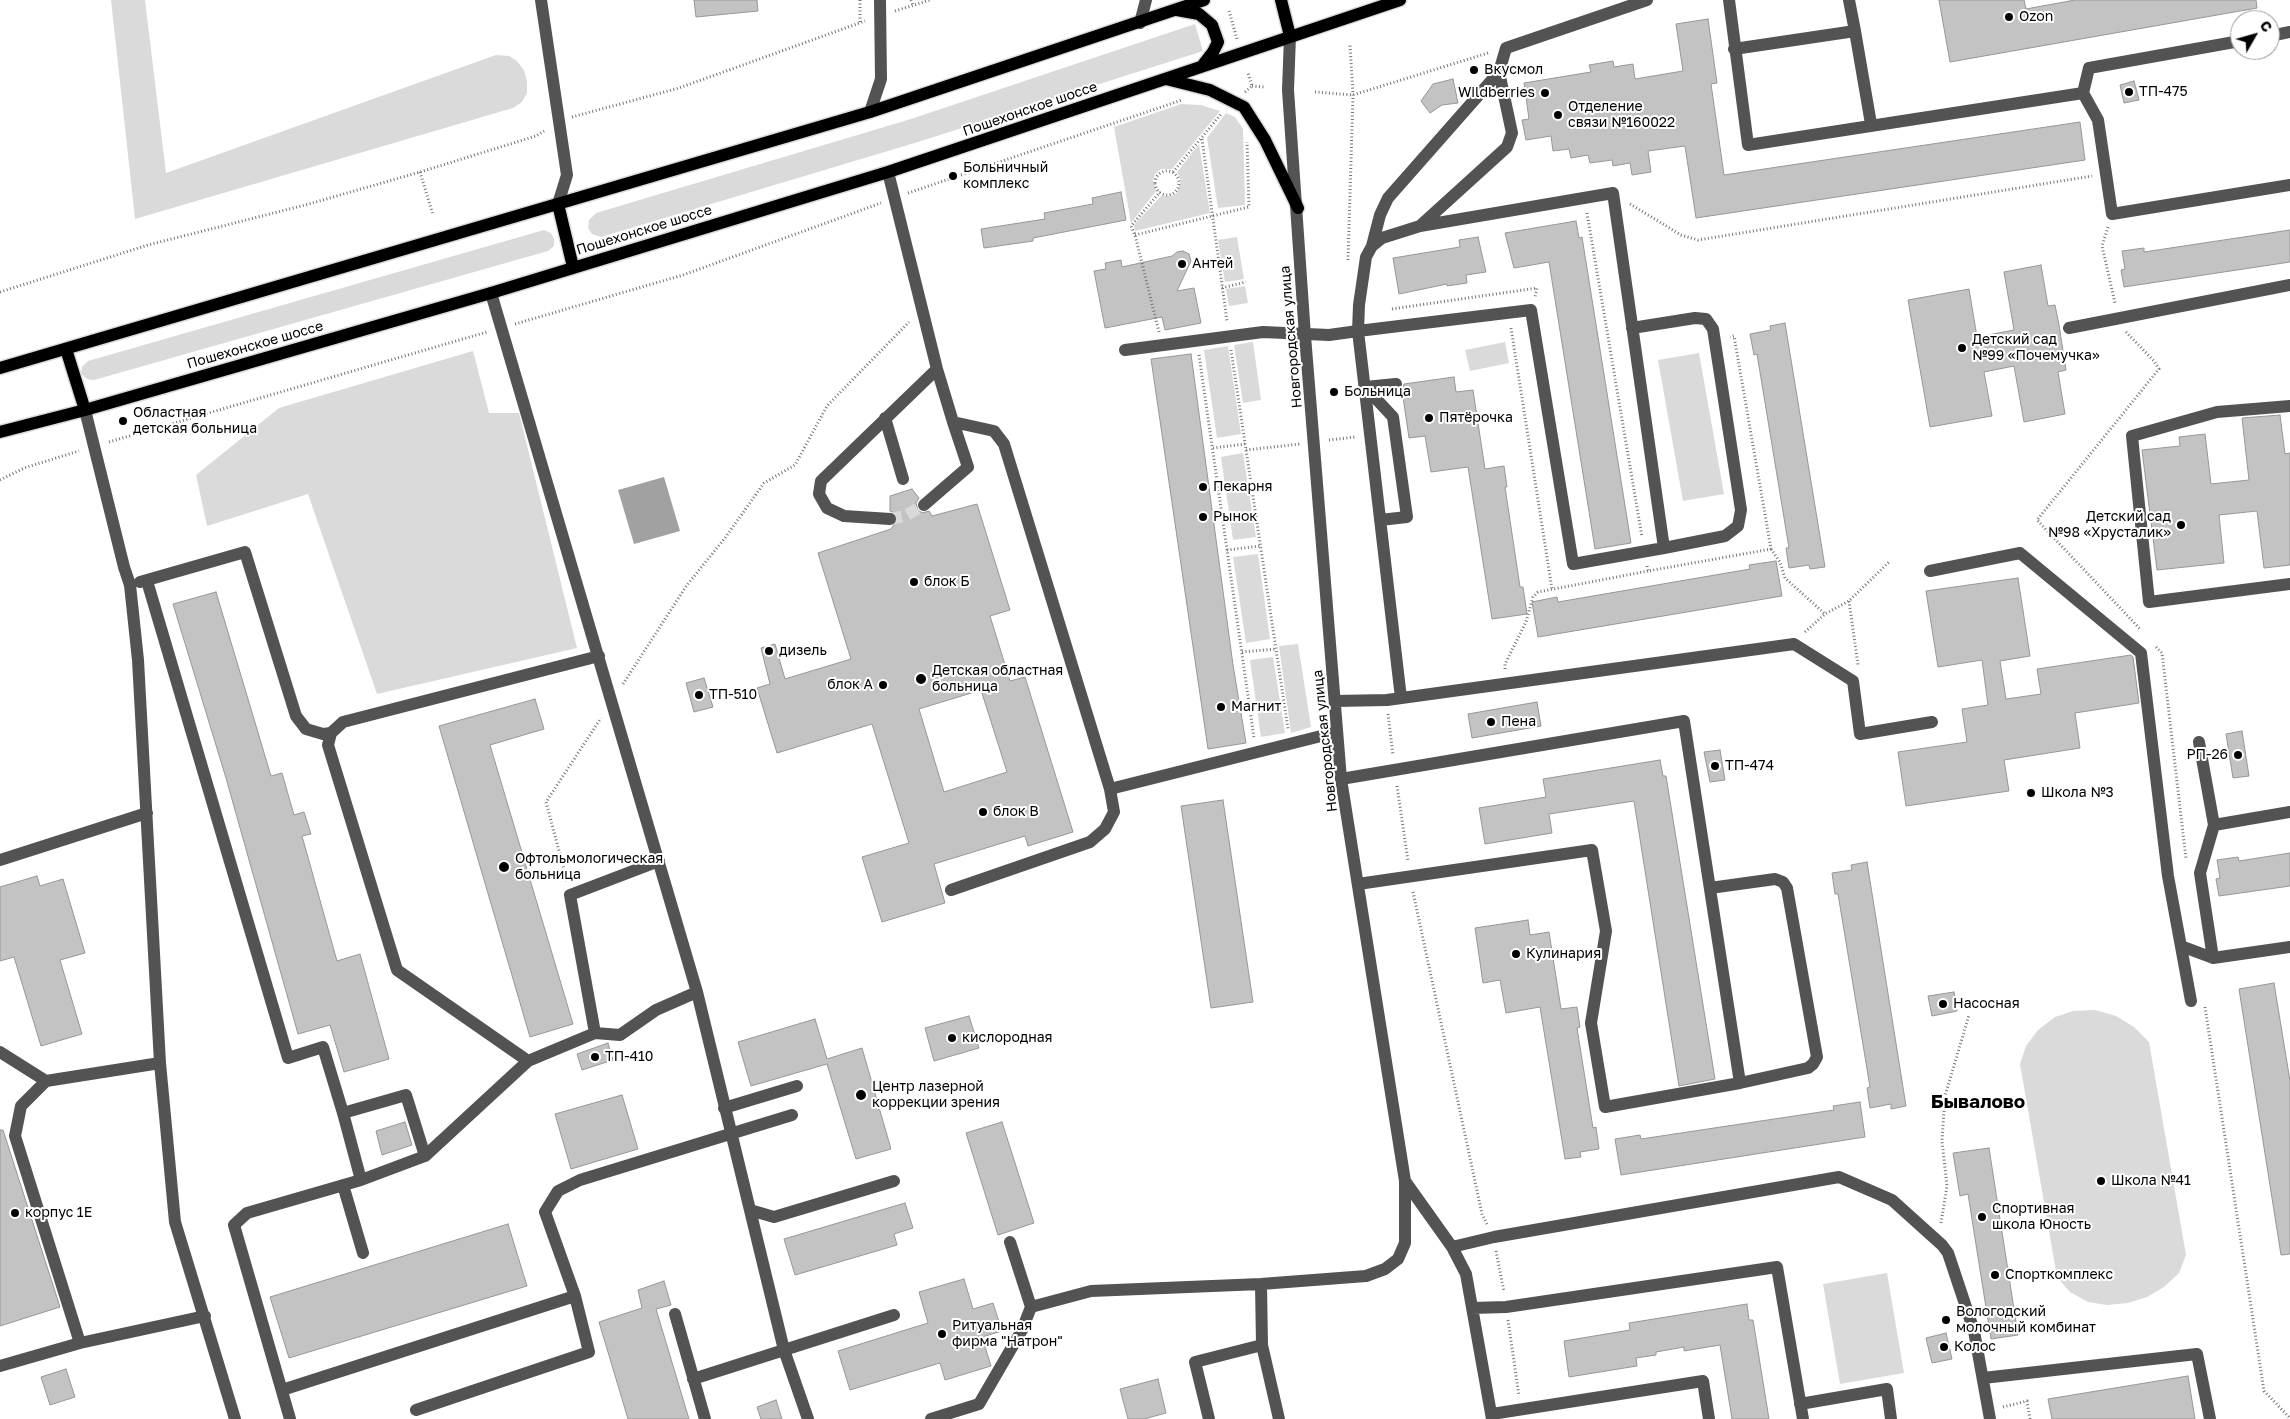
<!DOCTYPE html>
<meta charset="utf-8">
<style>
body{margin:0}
#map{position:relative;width:2290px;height:1419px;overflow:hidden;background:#fff;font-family:"Golos Text",sans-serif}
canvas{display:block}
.north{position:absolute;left:2230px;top:10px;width:50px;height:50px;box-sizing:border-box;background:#fff;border:1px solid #999;border-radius:50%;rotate:52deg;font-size:14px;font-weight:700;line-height:20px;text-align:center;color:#000}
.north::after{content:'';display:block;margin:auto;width:18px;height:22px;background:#000;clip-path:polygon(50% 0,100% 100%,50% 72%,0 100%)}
</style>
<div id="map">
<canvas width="2290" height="1419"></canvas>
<div class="north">С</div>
</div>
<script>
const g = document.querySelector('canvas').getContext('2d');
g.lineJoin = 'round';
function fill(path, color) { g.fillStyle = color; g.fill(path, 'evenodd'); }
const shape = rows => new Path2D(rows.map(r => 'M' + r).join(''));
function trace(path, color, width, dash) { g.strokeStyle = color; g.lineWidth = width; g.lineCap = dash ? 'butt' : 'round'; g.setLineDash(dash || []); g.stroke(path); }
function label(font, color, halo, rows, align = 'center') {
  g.font = font + ' "Golos Text",sans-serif'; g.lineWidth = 4; g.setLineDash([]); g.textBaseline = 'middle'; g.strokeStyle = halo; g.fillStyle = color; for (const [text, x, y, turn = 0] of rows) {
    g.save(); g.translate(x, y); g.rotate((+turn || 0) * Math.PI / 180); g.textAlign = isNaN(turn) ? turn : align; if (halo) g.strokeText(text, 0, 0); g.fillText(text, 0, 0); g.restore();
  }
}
fill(shape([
 [111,0,145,0,166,173,496,55,509,56,517,61,524,70,527,81,527,93,522,102,513,108,135,219],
 [1195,24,1203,51,918,142,601,237,592,234,588,228,589,220,596,213,911,119],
 [1181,104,1201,105,1220,111,1172,169,1161,169,1155,174,1153,181,1156,191,1131,223,1114,127],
 [1226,113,1235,117,1243,129,1245,205,1218,208,1207,138],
 [1199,144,1210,213,1135,231,1134,225,1161,196,1171,196,1177,193,1181,181,1177,172],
 [544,230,551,233,554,239,554,246,548,251,94,380,87,379,81,374,82,367,88,361],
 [1237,237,1244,279,1225,282,1218,240],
 [1245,286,1248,303,1229,306,1226,289],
 [1253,342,1261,400,1243,403,1234,345],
 [1505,342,1509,363,1470,371,1465,350],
 [1228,346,1241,434,1217,438,1204,350],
 [473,351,489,413,519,413,577,648,377,694,308,494,207,526,196,475,279,408],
 [1699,353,1724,494,1683,501,1658,360],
 [1243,453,1256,537,1233,540,1221,457],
 [1258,554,1270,639,1246,643,1233,557],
 [1298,644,1311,727,1291,733,1279,646],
 [1273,657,1285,733,1261,737,1250,660],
 [2095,1010,2116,1016,2134,1027,2149,1042,2186,1255,2179,1273,2164,1287,2147,1297,2128,1303,2107,1305,2088,1302,2070,1292,2057,1277,2020,1064,2026,1046,2038,1030,2055,1017,2073,1011],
 [1887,1273,1904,1373,1840,1384,1823,1284]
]), '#dadada');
fill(shape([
 [664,477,680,531,634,544,618,490]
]), '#a1a1a1');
const building = shape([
 [694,0,757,0,758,11,696,17,694,0],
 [1939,0,2024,0,2026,9,2075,0,2256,0,2257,8,1950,62,1939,0],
 [1708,19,1717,83,1711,84,1724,175,2080,122,2085,160,1696,218,1685,146,1648,151,1651,172,1632,175,1630,163,1613,166,1612,160,1590,163,1588,155,1571,158,1569,149,1553,151,1551,136,1526,140,1522,120,1529,119,1524,83,1591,72,1589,65,1613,61,1614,67,1633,64,1635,79,1683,71,1676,24,1708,19],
 [1453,79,1458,103,1442,105,1430,113,1421,101,1433,84,1453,79],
 [2134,81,2139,100,2124,103,2120,85,2134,81],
 [1121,192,1126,220,1033,238,1033,241,984,248,981,229,1045,219,1044,213,1093,204,1092,198,1121,192],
 [1576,221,1579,238,1582,237,1631,543,1595,549,1549,262,1514,268,1505,233,1576,221],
 [2290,230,2290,262,2124,287,2121,270,2125,269,2122,251,2144,248,2144,252,2290,230],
 [1478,237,1486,272,1466,275,1467,283,1447,286,1447,284,1399,294,1393,258,1460,247,1459,240,1478,237],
 [1183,251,1189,254,1191,261,1177,291,1194,288,1201,323,1165,330,1162,317,1105,328,1094,271,1106,269,1105,263,1121,260,1122,267,1172,256,1177,252,1183,251],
 [2041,265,2048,306,2055,305,2059,325,2066,370,2058,372,2065,414,2024,422,2014,366,1984,372,1992,416,1930,427,1908,300,1969,289,1977,337,2014,330,2004,272,2041,265],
 [1785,323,1825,567,1810,569,1809,565,1789,568,1786,548,1789,548,1757,354,1754,355,1750,334,1771,330,1770,326,1785,323],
 [1191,354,1233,665,1246,743,1208,749,1151,359,1191,354],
 [1454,377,1456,392,1473,390,1485,469,1504,466,1507,487,1505,487,1520,587,1523,587,1527,614,1492,619,1468,467,1431,472,1425,436,1409,438,1402,390,1404,384,1454,377],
 [2280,415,2285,454,2290,453,2290,565,2264,568,2257,511,2219,515,2224,563,2157,570,2142,450,2180,446,2179,437,2205,434,2211,484,2249,480,2242,418,2280,415],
 [912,489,919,498,916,503,918,510,922,513,929,511,932,516,977,504,1010,610,990,616,1010,681,1025,677,1073,832,1028,846,1025,836,934,864,945,903,882,922,862,857,909,843,872,724,777,753,757,688,770,684,761,648,775,644,785,679,851,659,818,553,891,529,898,519,895,513,890,511,890,496,912,489],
 [981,690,1007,772,944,792,919,709,981,690],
 [1776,561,1782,596,1538,637,1532,602,1557,597,1558,602,1750,569,1749,565,1776,561],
 [2018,578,2030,656,2000,661,2006,699,2041,694,2037,669,2131,655,2133,657,2139,703,2075,713,2080,748,2004,760,2009,791,1906,806,1898,752,1967,742,1962,709,1988,705,1982,660,1938,667,1926,591,2018,578],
 [216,592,271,776,282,773,294,815,304,812,311,834,302,836,337,961,360,954,389,1059,344,1072,330,1025,298,1034,226,778,173,604,216,592],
 [704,678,713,707,694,712,686,683,704,678],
 [535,699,544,729,490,745,573,1024,530,1037,439,726,535,699],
 [1537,702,1541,726,1472,738,1468,714,1537,702],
 [2242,731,2249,776,2233,778,2226,734,2242,731],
 [1720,750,1725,780,1710,782,1704,752,1720,750],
 [1660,760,1663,776,1666,776,1715,1079,1679,1086,1634,801,1549,814,1552,833,1485,844,1479,808,1546,797,1543,779,1660,760],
 [1223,800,1253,1002,1211,1008,1181,806,1223,800],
 [2290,853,2290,886,2219,896,2216,879,2220,878,2217,860,2238,857,2239,861,2290,853],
 [1867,862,1906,1106,1891,1109,1891,1104,1870,1108,1867,1088,1870,1087,1838,894,1835,894,1832,873,1852,870,1851,865,1867,862],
 [37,876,40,886,63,879,85,953,60,960,82,1034,41,1046,14,957,0,961,0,887,37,876],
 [1528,920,1530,935,1549,932,1561,1009,1577,1007,1580,1027,1577,1028,1593,1128,1596,1127,1599,1149,1580,1152,1581,1157,1565,1159,1540,1007,1506,1013,1500,980,1483,983,1475,928,1528,920],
 [2274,983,2290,1081,2290,1254,2281,1255,2239,989,2274,983],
 [1954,992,1957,1011,1932,1016,1928,996,1954,992],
 [969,1016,979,1048,934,1061,925,1028,969,1016],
 [815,1019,827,1059,862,1048,891,1149,856,1159,827,1064,751,1086,738,1042,815,1019],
 [608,1043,613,1060,582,1070,577,1054,608,1043],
 [622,1095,638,1149,571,1169,555,1114,622,1095],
 [1860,1102,1865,1137,1621,1175,1615,1139,1640,1135,1641,1139,1834,1110,1833,1106,1860,1102],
 [405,1122,412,1145,382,1155,376,1131,405,1122],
 [1002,1122,1034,1223,998,1235,966,1133,1002,1122],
 [0,1130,3,1130,60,1307,0,1326,0,1130],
 [1989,1148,2018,1335,1991,1339,1968,1194,1960,1196,1953,1153,1989,1148],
 [905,1203,913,1228,894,1234,897,1245,795,1275,784,1239,905,1203],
 [508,1224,527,1286,289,1358,270,1297,508,1224],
 [964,1279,973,1309,993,1303,1002,1331,982,1337,991,1366,945,1380,940,1363,850,1390,838,1351,928,1323,919,1292,964,1279],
 [664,1281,671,1305,656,1309,689,1419,628,1419,599,1322,642,1308,638,1290,664,1281],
 [1747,1304,1749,1320,1753,1320,1769,1419,1732,1419,1720,1345,1684,1351,1684,1347,1656,1352,1656,1355,1636,1358,1637,1366,1569,1377,1564,1341,1630,1330,1629,1323,1747,1304],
 [1946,1333,1952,1359,1932,1363,1926,1338,1946,1333],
 [66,1369,75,1397,50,1405,41,1377,66,1369],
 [2188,1376,2195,1419,2052,1419,2048,1399,2188,1376],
 [1158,1379,1166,1413,1144,1419,1128,1419,1120,1389,1158,1379],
 [776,1400,782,1419,761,1419,757,1407,776,1400]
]);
fill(building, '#c3c3c3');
trace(building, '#979797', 1);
trace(shape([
 [890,519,905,516,924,505]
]), '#d9d9d9', 12, [12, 6]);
const major = shape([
 [1281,0,1290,36],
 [1177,10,1199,14,1212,25,1218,42,1213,52,1203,65],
 [1166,79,1210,90,1244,107,1265,140,1298,208],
 [558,204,573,267],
 [66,349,85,410],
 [0,368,870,112,1204,0],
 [0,432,85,410,491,293,888,172,1400,0]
]);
trace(major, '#dbdbdb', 15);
trace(shape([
 [860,0,860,23],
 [911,0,913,5],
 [895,11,930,0],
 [1229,11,1237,39],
 [1252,86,1264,87],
 [1245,92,1252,86,1248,73],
 [1315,92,1353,95,1488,53],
 [572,117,679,88,865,21],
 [1202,139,1227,321],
 '1155 183a12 12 0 1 1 24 0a12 12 0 1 1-24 0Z',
 [420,172,433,215],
 [1173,172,1222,113],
 [908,193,1182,100],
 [1630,204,1681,235,1698,240,2092,176],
 [1587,213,1642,537],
 [2108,227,2102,246,2115,303],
 [1135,235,1249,207,1247,142],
 [1348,260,1353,95,1350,45],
 [1222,288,1246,282],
 [0,292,148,245,309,204,420,172,536,136,544,131],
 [1392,309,1537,288,1535,297],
 [515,324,683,275,881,203],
 [1511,328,1552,589],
 [1159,332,1135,235,1131,226,1160,192],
 [2126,332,2154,361,2159,369,2037,520,2140,629],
 [1231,350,1288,729],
 [1199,355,1254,738],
 [1329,440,1355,437],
 [109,442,487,332],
 [1213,448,1245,444],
 [1246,450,1300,444],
 [0,480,24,468,79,451],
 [1771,549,1780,562,1785,578,1825,614,1849,601,1890,561],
 [1227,550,1260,546],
 [1647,566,1648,571,1771,549,1734,336,1730,337],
 [1849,601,1858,665],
 [1805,632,1825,614],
 [2156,647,2162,653,2186,859],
 [1242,652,1276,649],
 [1505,669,1505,664,1526,622,1533,597,1538,592,1648,571],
 [623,684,687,585,725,538,764,483,795,465,827,406,909,322],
 [1388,714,1393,755],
 [1397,786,1408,861],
 [567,881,546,802,601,718],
 [1413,892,1482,1214,1487,1224],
 [2205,1007,2264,1391,2290,1418],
 [1941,1223,1947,1186,1942,1141,1945,1096,1969,1015],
 [1496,1251,1504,1292],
 [1508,1320,1519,1396],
 [2003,1407,2027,1401,2030,1419]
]), '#757575', 3, [1, 2.5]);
trace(shape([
 [541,0,567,175,558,204],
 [1729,0,1748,145,2083,93,2098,120,2112,214,2290,185],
 [1140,23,1146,0],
 [1855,31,1871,124],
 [1290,36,1288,90,1305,336,1341,779,1405,1181,1452,1247,1466,1274,1492,1419],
 [2270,36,2290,32],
 [1734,49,1855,31,1849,0],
 [2083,93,2089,68,2240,41],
 [870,112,881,79,880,0],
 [888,172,937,369,953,422,994,431,1004,444,1110,789,1337,732],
 [1420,226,1507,147,1512,133,1499,72],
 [1372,246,1380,215,1388,198,1499,72,1506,48,1647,0],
 [491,293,697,992,784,1350,808,1419],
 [1632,328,1695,318,1706,319,1713,329,1741,510,1738,526,1725,536,1664,548],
 [2069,328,2290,285],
 [1125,350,1263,332,1329,335,1358,331,1531,310,1573,564,1664,548,1613,193,1420,226,1382,238,1372,246,1366,257,1359,305,1358,331,1401,698],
 [1365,387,1393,417,1407,517,1380,520],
 [1365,387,1396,384],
 [2290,406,2217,412,2132,436,2149,602,2290,584],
 [85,410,124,567,130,585,138,660,160,1063,175,1222,235,1419],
 [885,418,903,479],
 [924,505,968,467,953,422],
 [890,519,844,516,827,508,819,494,821,481,937,369],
 [1930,571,2020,553,2141,653,2168,876,2191,1001],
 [147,581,288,1058,323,1047,343,1113,406,1095,425,1156],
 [140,582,245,552,296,716,306,729,323,734,331,733],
 [599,656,343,722,331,733,328,745,397,970,528,1061,595,1033,620,1035,656,1010,697,992],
 [1335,701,1387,700,1794,644,1853,681,1860,734,1932,722],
 [2199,742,2214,825],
 [1341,779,1684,721,1740,1083],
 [0,860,147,813],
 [1358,884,1592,850,1606,931,1591,1023,1605,1107,1740,1083,1808,1068,1813,1064,1817,1057,1787,888,1783,882,1775,879,1710,888],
 [951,890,1090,842,1105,829,1114,812,1110,789],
 [2181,946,2213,958,2290,947],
 [2213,958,2200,873,2214,825,2290,812],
 [595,1033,570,895,659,861],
 [0,1052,46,1081,160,1063],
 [724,1108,797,1086],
 [343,1113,361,1180],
 [343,1185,363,1253],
 [750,1210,774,1217,894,1181],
 [1010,1242,1031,1307],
 [1452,1247,1494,1237,1839,1177,1892,1200,1942,1245,1948,1253,1974,1331,1990,1419],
 [1261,1284,1262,1345,1279,1419],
 [1472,1308,1506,1307,1777,1267,1803,1419],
 [675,1314,705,1419],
 [80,1343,205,1316],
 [0,1366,80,1343,15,1136,21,1106,46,1081],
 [1983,1378,2197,1354,2210,1419],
 [693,1379,894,1315],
 [282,1390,575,1296],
 [1800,1404,1887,1389,1891,1419],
 [416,1410,589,1352,575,1296,545,1212,558,1191,580,1180,792,1115],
 [1492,1414,1703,1381,1709,1419],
 [290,1419,234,1225,247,1213,361,1180,425,1156,528,1061],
 [931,1419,979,1404,1022,1330,1031,1307,1091,1291,1261,1284,1366,1276,1385,1269,1398,1259,1405,1243,1405,1181],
 [1209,1419,1195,1362,1262,1345]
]), '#535353', 12);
trace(major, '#000', 12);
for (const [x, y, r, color] of [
 [2009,17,5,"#000"],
 [1474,70,5,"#000"],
 [2129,92,5,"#000"],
 [1545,93,5,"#000"],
 [1558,115,5,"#000"],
 [953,176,5,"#000"],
 [1182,264,5,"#000"],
 [1962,348,5,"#000"],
 [1334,392,5,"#000"],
 [1429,418,5,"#000"],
 [123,421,5,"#000"],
 [1203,487,5,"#000"],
 [1203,517,5,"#000"],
 [2181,525,5,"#000"],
 [914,582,5,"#000"],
 [769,651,5,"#000"],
 [921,679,6,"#000"],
 [883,685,5,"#000"],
 [699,695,5,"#000"],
 [1221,707,5,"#000"],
 [1491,722,5,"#000"],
 [2238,755,5,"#000"],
 [1715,766,5,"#000"],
 [2031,793,5,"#000"],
 [983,812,5,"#000"],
 [504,867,6,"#000"],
 [1516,954,5,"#000"],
 [1943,1004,5,"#000"],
 [952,1038,5,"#000"],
 [595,1057,5,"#000"],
 [861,1095,6,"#000"],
 [2101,1181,5,"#000"],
 [15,1213,5,"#000"],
 [1982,1217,5,"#000"],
 [1995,1275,5,"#000"],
 [1946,1320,5,"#000"],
 [942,1334,5,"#000"],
 [1944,1347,5,"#000"]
]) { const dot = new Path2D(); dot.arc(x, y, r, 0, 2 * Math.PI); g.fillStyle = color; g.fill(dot); trace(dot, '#fff', 2); }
label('14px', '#000', '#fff', [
 ["Ozon",2019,17],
 ["Вкусмол",1484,70],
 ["ТП-475",2139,92],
 ["Wildberries",1535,93,"right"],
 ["Отделение",1568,107],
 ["связи №160022",1568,123],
 ["Больничный",963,168],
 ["комплекс",963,184],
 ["Антей",1192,264],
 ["Детский сад",1972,340],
 ["№99 «Почемучка»",1972,356],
 ["Больница",1344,392],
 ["Областная",133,413],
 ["детская больница",133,429],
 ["Пятёрочка",1439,418],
 ["Пекарня",1213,487],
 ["Рынок",1213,517],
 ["Детский сад",2171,517,"right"],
 ["№98 «Хрусталик»",2171,533,"right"],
 ["блок Б",924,582],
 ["дизель",779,651],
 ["Детская областная",932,671],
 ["больница",932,687],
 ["блок А",873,685,"right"],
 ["ТП-510",709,695],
 ["Магнит",1231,707],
 ["Пена",1501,722],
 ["РП-26",2228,755,"right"],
 ["ТП-474",1725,766],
 ["Школа №3",2041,793],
 ["блок В",993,812],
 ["Офтольмологическая",515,859],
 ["больница",515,875],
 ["Кулинария",1526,954],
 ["Насосная",1953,1004],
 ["кислородная",962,1038],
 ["ТП-410",605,1057],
 ["Центр лазерной",872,1087],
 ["коррекции зрения",872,1103],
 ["Школа №41",2111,1181],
 ["Спортивная",1992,1209],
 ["школа Юность",1992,1225],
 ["корпус 1Е",25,1213],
 ["Спорткомплекс",2005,1275],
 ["Вологодский",1956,1312],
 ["молочный комбинат",1956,1328],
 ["Ритуальная",952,1326],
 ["фирма \"Натрон\"",952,1342],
 ["Колос",1954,1347]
], 'left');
label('14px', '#000', '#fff', [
 ["Пошехонское шоссе",1030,109,-19],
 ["Пошехонское шоссе",644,230,-17],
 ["Новгородская улица",1291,337,-95],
 ["Пошехонское шоссе",255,345,-16],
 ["Новгородская улица",1325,741,-96]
]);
label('bold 19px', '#000', '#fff', [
 ["Бывалово",1978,1102]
]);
</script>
